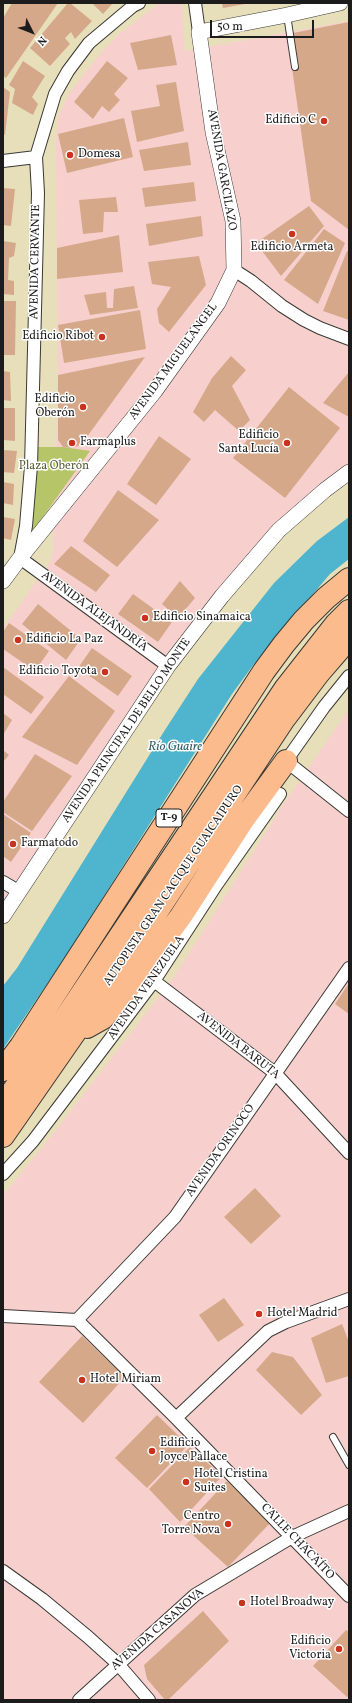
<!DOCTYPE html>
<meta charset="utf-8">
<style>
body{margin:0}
#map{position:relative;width:352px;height:1703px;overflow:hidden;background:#e7dfb9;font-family:Vollkorn,serif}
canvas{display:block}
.frame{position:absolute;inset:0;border:4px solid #1c1c1c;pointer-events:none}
.north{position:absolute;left:12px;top:12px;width:40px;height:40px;-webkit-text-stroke:3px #fff;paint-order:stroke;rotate:132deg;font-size:11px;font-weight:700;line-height:16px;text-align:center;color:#1c1c1c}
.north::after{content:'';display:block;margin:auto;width:14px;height:18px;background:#1c1c1c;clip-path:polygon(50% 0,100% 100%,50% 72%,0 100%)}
.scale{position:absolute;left:210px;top:20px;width:104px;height:18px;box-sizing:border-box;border:2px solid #1c1c1c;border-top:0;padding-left:5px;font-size:12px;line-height:14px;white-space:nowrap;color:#1c1c1c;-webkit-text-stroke:3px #fff;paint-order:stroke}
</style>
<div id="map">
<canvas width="352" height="1703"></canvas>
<div class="frame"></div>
<div class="north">N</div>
<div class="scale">50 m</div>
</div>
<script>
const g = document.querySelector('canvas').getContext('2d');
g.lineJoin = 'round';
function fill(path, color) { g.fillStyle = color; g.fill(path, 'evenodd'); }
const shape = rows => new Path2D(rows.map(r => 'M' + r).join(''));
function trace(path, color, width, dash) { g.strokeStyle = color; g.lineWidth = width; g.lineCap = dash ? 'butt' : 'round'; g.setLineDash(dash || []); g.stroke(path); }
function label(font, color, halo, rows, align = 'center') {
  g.font = font + ' Vollkorn,serif'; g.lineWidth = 3; g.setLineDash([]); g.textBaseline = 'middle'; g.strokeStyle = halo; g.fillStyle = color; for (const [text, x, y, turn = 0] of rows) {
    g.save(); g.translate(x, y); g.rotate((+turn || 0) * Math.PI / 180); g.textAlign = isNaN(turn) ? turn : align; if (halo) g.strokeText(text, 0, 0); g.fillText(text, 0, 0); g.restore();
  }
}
fill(shape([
 [160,3,180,3,182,8,185,51,349,21,349,469,210,609,3,918,3,629,50,562,53,552,58,395,56,138,58,118,68,95,100,54,119,34],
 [349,709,349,1700,3,1700,3,1195,46,1143,174,977,285,802]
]), '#f7d0cd');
fill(shape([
 [36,447,63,447,90,451,32,532,31,523]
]), '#b6c568');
fill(shape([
 [349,517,349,559,330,574,254,664,232,694,64,959,3,1049,3,986,17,968,163,733,198,679,274,583,317,541]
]), '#4fb4cd');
fill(shape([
 [12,3,58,3,6,78,3,76,3,18],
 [68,3,70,3,92,21,75,39,71,32,65,38,70,44,50,66,30,48],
 [92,3,113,3,103,14],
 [222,3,245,3,245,4,223,8],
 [349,22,349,230,311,201,292,68,299,67,293,33],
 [171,35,177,65,138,70,130,43],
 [23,61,45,76,32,97,38,104,33,115,12,103,15,89,9,85],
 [107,61,128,78,114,94,120,100,109,112,102,106,93,119,74,102],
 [176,82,184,131,137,142,131,111,160,106,156,85],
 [3,87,10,92,5,135,3,134],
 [124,118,133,157,67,173,58,134],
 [188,142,191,165,144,171,139,150],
 [194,182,196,201,145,207,142,188],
 [3,188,15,189,11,226,3,225],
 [116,197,118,212,104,212,103,232,83,234,79,200],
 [309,206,324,226,281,276,256,243],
 [201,216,203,236,149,246,146,224],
 [324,229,345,243,318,304,284,280],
 [119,235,123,272,57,279,57,248],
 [3,241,16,243,14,256,9,258,8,280,14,281,14,295,3,294],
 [347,251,349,252,349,320,323,311],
 [199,256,206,285,169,332,159,323,157,309,171,287,152,284,148,262],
 [134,286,138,308,90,315,84,295,106,292,107,308,113,308,114,289],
 [3,301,16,301,15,355,3,355],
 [140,310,146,349,64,363,58,325],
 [231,356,246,370,232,386,250,420,239,431,215,410,204,422,193,412,212,378],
 [145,357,81,445,72,448,63,447,58,440,58,375],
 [3,371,10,372,11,401,3,400],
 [349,372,349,417,323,403],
 [289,387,340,428,285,498,233,458],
 [3,408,15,408,15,441,3,440],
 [159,436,191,459,156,505,127,484],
 [3,450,17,451,14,473,3,472],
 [3,482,14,484,13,505,3,503],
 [118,490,159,520,117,567,83,541],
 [3,517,15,519,11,540,3,538],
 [71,546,110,575,96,592,54,564],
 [180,581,195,598,178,618,162,604],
 [133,594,172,622,158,642,118,614],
 [38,604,81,639,66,660,22,624],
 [9,623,49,651,35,671,3,649,3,632],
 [92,648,132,676,118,696,78,668],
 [3,667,44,697,31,714,3,694],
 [69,676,115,711,77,765,22,737],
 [3,713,12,720,3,735],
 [3,750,9,755,3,762],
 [35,754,72,776,32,831,3,812,3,802],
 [3,814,31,833,11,862,3,856],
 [349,983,349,1014,335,1004],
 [255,1188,281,1216,251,1244,224,1217],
 [224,1298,244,1325,218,1342,199,1315],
 [342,1324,349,1342,349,1376,326,1383,311,1338],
 [82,1336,125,1377,83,1423,39,1382],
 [272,1352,293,1357,322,1395,301,1415,256,1370],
 [157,1415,188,1445,147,1488,115,1458],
 [190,1447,222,1476,180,1522,149,1489],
 [227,1481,271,1522,228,1567,184,1527],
 [203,1611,229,1641,168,1700,165,1700,147,1679,144,1665],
 [346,1630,349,1632,349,1696,347,1697,313,1666]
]), '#d5a88a');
const service = shape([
 [287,15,295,67],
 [333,1437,349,1465]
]);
const minor = shape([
 [139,3,133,6,89,43,68,71,55,94,36,157,38,193,31,466,26,526,20,558,168,666],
 [195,3,199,32],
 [3,161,36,157],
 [234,270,251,281,282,306,304,320,320,328,349,339],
 [349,676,324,707,286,761,349,811],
 [3,882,18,891],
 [154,981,275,1073,349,1153],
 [3,1174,33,1141,154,981,217,884,280,794],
 [3,1316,77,1320,176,1418,349,1596],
 [77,1320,175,1217,349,968],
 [176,1418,268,1331,286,1322,349,1299],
 [3,1571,42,1599,88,1637,118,1664,149,1700],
 [79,1700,195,1595,292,1537,349,1511]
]);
const tertiary = shape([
 [3,581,20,558,155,391,218,303,234,270,233,221,213,132,199,32,287,15,340,3],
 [3,916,168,666,222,596,279,530,325,490,349,472]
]);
const motorway = shape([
 [87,1027,103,1018,127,989,181,916,243,820,286,761],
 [3,1070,21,1046,264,671,284,644,304,620,326,598,349,579],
 [3,1105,62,1023,285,689,336,624,349,611],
 [3,1136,121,966,284,719,318,674,349,638]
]);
trace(service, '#3a3934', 8);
trace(minor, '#3a3934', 14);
trace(tertiary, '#3a3934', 16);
trace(motorway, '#3a3934', 24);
trace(service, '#fff', 6);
trace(minor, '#fff', 12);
trace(tertiary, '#fff', 15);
trace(motorway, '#fbbb8d', 22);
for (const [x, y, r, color] of [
 [324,121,4,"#c8321e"],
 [70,155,4,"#c8321e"],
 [292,234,4,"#c8321e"],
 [102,337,4,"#c8321e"],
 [83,407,4,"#c8321e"],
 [72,443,4,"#c8321e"],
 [287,443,4,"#c8321e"],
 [145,618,4,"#c8321e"],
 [18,640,4,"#c8321e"],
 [105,672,4,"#c8321e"],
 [13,844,4,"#c8321e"],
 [259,1314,4,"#c8321e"],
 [82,1380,4,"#c8321e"],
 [152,1451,4,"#c8321e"],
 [186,1482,4,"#c8321e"],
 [228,1524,4,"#c8321e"],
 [242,1603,4,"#c8321e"],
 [339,1649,4,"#c8321e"]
]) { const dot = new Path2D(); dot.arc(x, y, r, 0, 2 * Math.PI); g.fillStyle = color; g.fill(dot); trace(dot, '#fff', 1.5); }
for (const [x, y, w] of [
 [169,818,26]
]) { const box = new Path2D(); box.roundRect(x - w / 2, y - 9, w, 18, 3); g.fillStyle = '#fff'; g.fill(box); trace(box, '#1c1c1c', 1); }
label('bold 11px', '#1c1c1c', null, [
 ["T-9",169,818]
]);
label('12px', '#1c1c1c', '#fff', [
 ["Edificio C",316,121,"right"],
 ["Domesa",78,155],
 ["Edificio Armeta",292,248,"center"],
 ["Edificio Ribot",94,337,"right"],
 ["Edificio",75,400,"right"],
 ["Oberón",75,414,"right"],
 ["Edificio",279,436,"right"],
 ["Santa Lucía",279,450,"right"],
 ["Farmaplus",80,443],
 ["Edificio Sinamaica",153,618],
 ["Edificio La Paz",26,640],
 ["Edificio Toyota",97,672,"right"],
 ["Farmatodo",21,844],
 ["Hotel Madrid",267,1314],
 ["Hotel Miriam",90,1380],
 ["Edificio",160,1444],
 ["Joyce Pallace",160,1458],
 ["Hotel Cristina",194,1475],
 ["Suites",194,1489],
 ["Centro",220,1517,"right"],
 ["Torre Nova",220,1531,"right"],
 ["Hotel Broadway",250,1603],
 ["Edificio",331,1642,"right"],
 ["Victoria",331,1656,"right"]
], 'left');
label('12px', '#1c1c1c', '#fff', [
 ["AVENIDA GARCILAZO",221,170,80],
 ["AVENIDA CERVANTE",36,262,-89],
 ["AVENIDA MIGUELANGEL",174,362,-54],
 ["AVENIDA ALEJANDRÍA",94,612,36],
 ["AVENIDA PRINCIPAL DE BELLO MONTE",127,731,-56],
 ["AUTOPISTA GRAN CACIQUE GUAICAIPURO",174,886,-56],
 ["AVENIDA VENEZUELA",147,988,-55],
 ["AVENIDA BARUTA",238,1046,38],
 ["AVENIDA ORINOCO",221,1151,-55],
 ["CALLE CHACAÍTO",297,1542,46],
 ["AVENIDA CASANOVA",158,1630,-41]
]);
label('12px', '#5a603a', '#fff', [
 ["Plaza Oberón",54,467]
]);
label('italic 13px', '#33606c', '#fff', [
 ["Río Guaire",175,748]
]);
</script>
